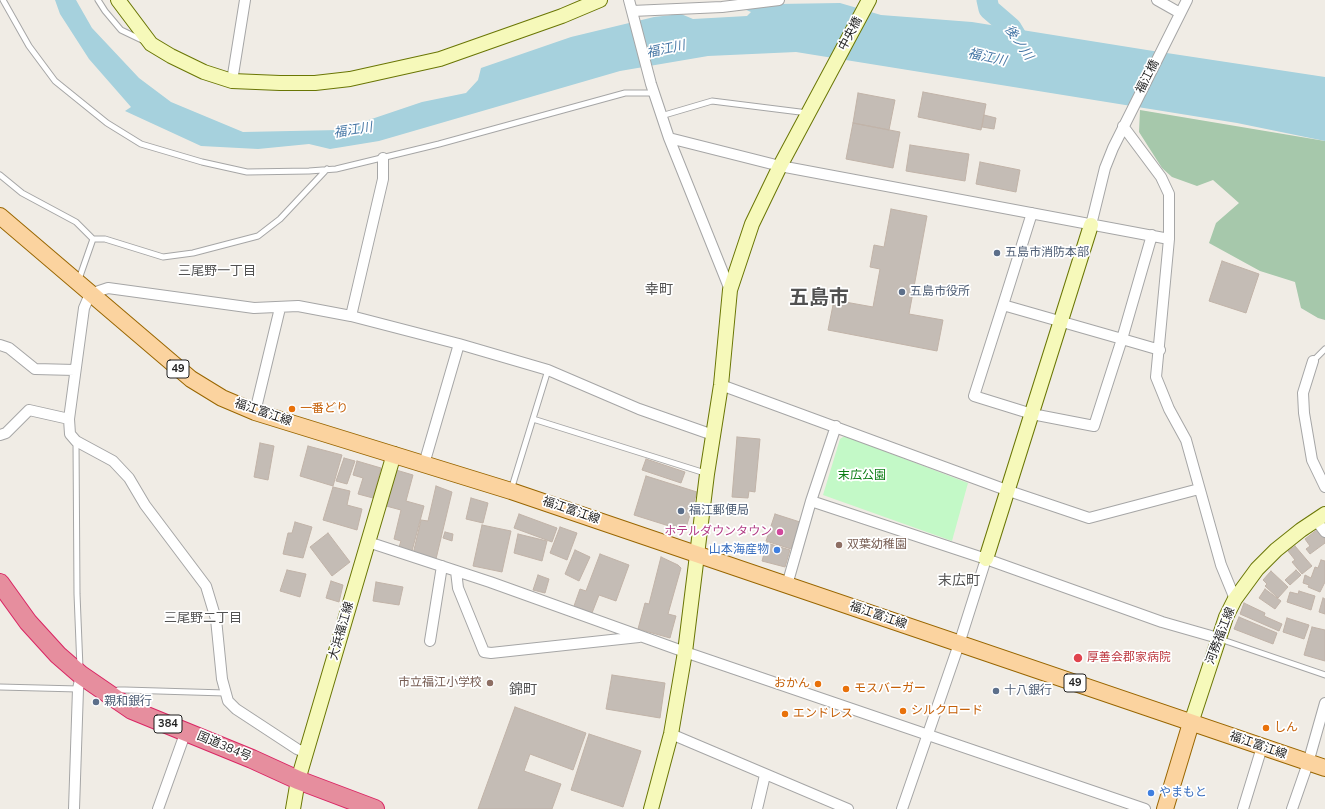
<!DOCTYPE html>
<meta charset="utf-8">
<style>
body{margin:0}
canvas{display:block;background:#f0ece5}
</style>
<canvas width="1325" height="809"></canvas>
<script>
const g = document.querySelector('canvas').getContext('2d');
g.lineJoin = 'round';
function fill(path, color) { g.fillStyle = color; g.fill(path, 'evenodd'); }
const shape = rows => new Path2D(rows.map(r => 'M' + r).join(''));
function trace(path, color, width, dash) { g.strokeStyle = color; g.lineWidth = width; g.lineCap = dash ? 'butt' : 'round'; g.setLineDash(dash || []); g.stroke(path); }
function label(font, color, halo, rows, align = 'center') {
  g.font = font + ' "Nunito Sans","Noto Sans JP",sans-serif'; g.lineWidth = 3.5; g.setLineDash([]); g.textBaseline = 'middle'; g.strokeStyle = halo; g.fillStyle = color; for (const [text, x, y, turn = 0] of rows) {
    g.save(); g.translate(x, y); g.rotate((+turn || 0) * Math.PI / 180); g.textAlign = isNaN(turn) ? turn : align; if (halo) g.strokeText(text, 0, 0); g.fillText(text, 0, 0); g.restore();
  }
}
fill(shape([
 [1140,110,1325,141,1325,320,1318,318,1301,308,1295,282,1260,271,1209,243,1216,223,1239,203,1213,180,1197,186,1172,177,1162,168,1139,132]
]), '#a6c8ab');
fill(shape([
 [843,437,847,437,968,483,952,541,823,495,840,439]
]), '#c3f9c7');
fill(shape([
 [55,0,76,0,92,28,139,78,171,102,243,132,339,130,422,102,466,93,478,80,481,68,571,37,654,17,681,14,693,19,747,16,751,12,744,9,777,4,840,3,881,15,972,22,1147,50,1325,77,1325,141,1237,123,796,52,708,56,620,71,379,141,330,149,309,144,258,149,201,146,125,111,131,107,89,59,60,14]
]), '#a6d1dd');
trace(shape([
 [987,0,989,9,1011,28,1026,53]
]), '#a6d1dd', 21);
const building = shape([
 [923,92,986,104,981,130,918,117,923,92],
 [858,93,895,100,889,130,853,123,858,93],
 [984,115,996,118,994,129,982,127,984,115],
 [853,123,900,132,893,168,846,159,853,123],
 [910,145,969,154,965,181,906,171,910,145],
 [980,162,1020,170,1016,192,976,184,980,162],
 [891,209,927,216,909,314,943,320,937,351,828,330,834,300,873,307,880,269,870,267,874,245,884,247,891,209],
 [1222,261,1259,274,1246,313,1209,301,1222,261],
 [737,437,760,439,755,492,749,491,748,498,732,497,737,437],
 [260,443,274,446,268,480,254,477,260,443],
 [308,446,342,455,333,486,300,476,308,446],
 [344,458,355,461,347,484,336,481,344,458],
 [646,459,685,472,681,483,642,470,646,459],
 [357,461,381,468,373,498,358,494,363,478,353,475,357,461],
 [396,470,413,475,406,501,424,506,412,551,399,547,401,541,394,539,401,510,386,506,396,470],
 [646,476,697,492,685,531,634,515,646,476],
 [436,486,452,492,436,559,413,554,421,520,428,521,436,486],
 [333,487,350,491,347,505,362,509,357,530,323,520,333,487],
 [471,498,488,503,483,523,466,519,471,498],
 [519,514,557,528,552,542,514,528,519,514],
 [775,514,800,522,791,549,766,541,775,514],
 [295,522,312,527,303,558,283,554,288,533,292,533,295,522],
 [482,525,511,531,502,572,473,566,482,525],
 [560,527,577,533,567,560,550,553,560,527],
 [1318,529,1325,539,1325,543,1310,554,1306,549,1310,546,1305,539,1318,529],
 [445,532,453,534,452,541,443,538,445,532],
 [328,533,350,562,332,576,310,547,328,533],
 [518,534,547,541,542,561,514,553,518,534],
 [767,543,790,550,785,567,762,561,767,543],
 [1295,546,1312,566,1302,574,1292,562,1295,560,1288,551,1295,546],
 [575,550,590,557,579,581,565,574,575,550],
 [600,554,629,565,616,601,599,595,592,613,574,606,580,589,586,591,600,554],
 [661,557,678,565,681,568,668,614,676,616,670,638,638,629,645,603,649,604,661,557],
 [1321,560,1325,561,1325,582,1320,592,1308,587,1309,585,1303,583,1305,575,1311,578,1315,567,1318,568,1321,560],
 [287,570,306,574,300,597,280,591,287,570],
 [1296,570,1301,575,1290,585,1285,580,1296,570],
 [1271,571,1288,587,1278,598,1265,586,1267,584,1263,580,1271,571],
 [538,575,549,579,545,593,533,590,538,575],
 [331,581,343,585,339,602,326,598,331,581],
 [376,582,403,587,399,605,373,601,376,582],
 [1265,589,1281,601,1275,609,1259,598,1265,589],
 [1299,591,1315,596,1311,610,1287,602,1290,592,1298,594,1299,591],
 [1323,598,1325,599,1325,614,1319,612,1323,598],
 [1244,603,1265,613,1264,616,1282,624,1279,631,1240,614,1244,603],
 [1239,617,1277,633,1273,644,1234,629,1239,617],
 [1287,618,1309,625,1304,639,1283,632,1287,618],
 [1312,627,1325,630,1325,661,1304,655,1312,627],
 [612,675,665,683,660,718,606,709,612,675],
 [515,707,586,733,573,770,530,754,524,771,561,784,552,809,478,809,515,707],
 [589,734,641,751,623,807,571,790,589,734]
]);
fill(building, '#c4bcb5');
trace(building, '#c1b3a8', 1);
const lane = shape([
 [3,0,29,46,55,81,107,123,141,144,202,162,247,172,309,171,336,169,439,144,625,93,654,93],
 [98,0,105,11,121,30,144,41],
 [661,116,712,101,808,113],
 [0,175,22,193,76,222,93,239,79,279],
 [93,239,105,239,163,257,193,253,258,236,280,219,327,169],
 [1313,361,1325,349],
 [533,419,705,473],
 [76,441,77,594,80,668],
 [511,490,548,370],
 [1220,639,1325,675],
 [0,687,78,689],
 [115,693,118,690,125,690,225,693]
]);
const street = shape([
 [629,0,651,84,669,138,730,290],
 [1157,0,1180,13],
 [632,11,722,7,779,0],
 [232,81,245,0],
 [1123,126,1161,177,1169,194,1169,239,1156,377,1169,409,1186,440,1221,565,1235,599],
 [669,138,780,166,1169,239],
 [1091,225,1105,168,1113,148,1187,0],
 [1152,235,1122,339,1094,426,1032,414,974,396,1003,305,1122,339,1160,350],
 [1003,305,1032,213],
 [351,316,383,179,383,158],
 [0,345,9,348,35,369,75,370],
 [1313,361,1303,393,1304,413,1312,460,1325,487],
 [721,385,1009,491,1089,518,1199,489],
 [255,412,280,308],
 [0,435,6,433,29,410,69,419],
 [424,464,459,344],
 [811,501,986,559,1162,622,1218,638],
 [1316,520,1325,532],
 [368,542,490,582,685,652,1145,809],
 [456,571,458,588,484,652,491,653,639,637],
 [787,585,811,501,836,426],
 [430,641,442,566],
 [671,734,848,809],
 [306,753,297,749,236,709,228,701,222,679,216,619,206,586,145,505,129,478,113,461,76,441,70,434,69,419,84,308,90,294,108,288,254,308,298,306,351,316,459,344,548,370,639,409,713,435],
 [74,809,78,689,81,675],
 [158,809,186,731],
 [757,809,765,775],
 [902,809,959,644,986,559],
 [1243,809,1262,747],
 [1292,809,1308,763,1325,703]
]);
const secondary = shape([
 [118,0,151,44,171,56,204,72,232,81,280,83,315,83,350,79,440,59,562,16,600,0],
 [986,559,1091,225],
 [1191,723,1226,617,1235,599,1257,569,1276,550,1301,530,1325,514],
 [293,809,298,780,394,454],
 [651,809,671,734,685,652,707,474,721,385,730,290,752,224,780,166,869,0]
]);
const primary = shape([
 [0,216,191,379,222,398,255,412,511,491,1325,768],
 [1165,809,1191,723]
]);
const highway = shape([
 [0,583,28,622,58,655,81,675,132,710,252,759,298,780,375,809]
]);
trace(lane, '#a6a6a6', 7);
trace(street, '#a6a6a6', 12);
trace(secondary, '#6a7605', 16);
trace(primary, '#996601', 18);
trace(highway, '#da2664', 20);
trace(lane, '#fff', 5);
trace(street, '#fff', 10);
trace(secondary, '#f6f9ba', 14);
trace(primary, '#fbd39f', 16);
trace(highway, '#e68e9e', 18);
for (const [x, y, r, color] of [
 [997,253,4,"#5c6f8a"],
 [902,292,4,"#5c6f8a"],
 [292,409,4,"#e8710a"],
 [681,511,4,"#5c6f8a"],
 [780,532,4,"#d1479c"],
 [839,545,4,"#8d6e63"],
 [777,550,4,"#3f7fe0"],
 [1078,658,5,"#e0444e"],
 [490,683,4,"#8d6e63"],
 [818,684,4,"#e8710a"],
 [846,689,4,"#e8710a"],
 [996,691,4,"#5c6f8a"],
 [96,702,4,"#5c6f8a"],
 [903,711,4,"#e8710a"],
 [785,714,4,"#e8710a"],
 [1266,728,4,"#e8710a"],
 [1151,793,4,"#3f7fe0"]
]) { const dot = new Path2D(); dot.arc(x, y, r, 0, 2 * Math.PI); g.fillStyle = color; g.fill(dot); trace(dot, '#fff', 1.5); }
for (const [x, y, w] of [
 [178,369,22],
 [1075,683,22],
 [168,724,28]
]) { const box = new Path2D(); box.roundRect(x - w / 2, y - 9, w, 18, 3); g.fillStyle = '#fff'; g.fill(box); trace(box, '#1f1f1f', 1); }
label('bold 11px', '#1f1f1f', null, [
 ["49",178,369],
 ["49",1075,683],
 ["384",168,724]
]);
label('12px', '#1f1f1f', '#fff', [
 ["中央橋",851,34,-62],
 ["福江橋",1148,77,-63],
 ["福江富江線",263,413,19],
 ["福江富江線",571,511,19],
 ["福江富江線",878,616,19],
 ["大浜福江線",342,631,-74],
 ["河務福江線",1221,636,-69],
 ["福江富江線",1258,746,19],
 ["国道384号",224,747,23]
]);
label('12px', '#4e5e75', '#fff', [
 ["五島市消防本部",1005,253],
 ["五島市役所",910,292],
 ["福江郵便局",689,511],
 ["十八銀行",1004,691],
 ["親和銀行",104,702]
], 'left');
label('12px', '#c56008', '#fff', [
 ["一番どり",300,409],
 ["おかん",810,684,"right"],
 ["モスバーガー",854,689],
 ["シルクロード",911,711],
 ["エンドレス",793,714],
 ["しん",1274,728]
], 'left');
label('12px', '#0c7e15', '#fff', [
 ["末広公園",862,476]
]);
label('12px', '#b23c85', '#fff', [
 ["ホテルダウンタウン",772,532]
], 'right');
label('12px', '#785e54', '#fff', [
 ["双葉幼稚園",847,545],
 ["市立福江小学校",482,683,"right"]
], 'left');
label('12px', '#366cbe', '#fff', [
 ["山本海産物",769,550],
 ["やまもと",1159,793,"left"]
], 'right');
label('12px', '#be3a42', '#fff', [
 ["厚善会郡家病院",1087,658]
], 'left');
label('italic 13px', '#4878a6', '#fff', [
 ["後ノ川",1018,43,55],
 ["福江川",666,50,-12],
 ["福江川",987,58,12],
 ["福江川",353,131,-9]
]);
label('13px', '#525252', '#fff', [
 ["三尾野一丁目",217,272],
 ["三尾野二丁目",203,619]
]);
label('14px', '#525252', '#fff', [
 ["幸町",659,291],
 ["末広町",959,582],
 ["錦町",523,691]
]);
label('bold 20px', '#525252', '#fff', [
 ["五島市",819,299]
]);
</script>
